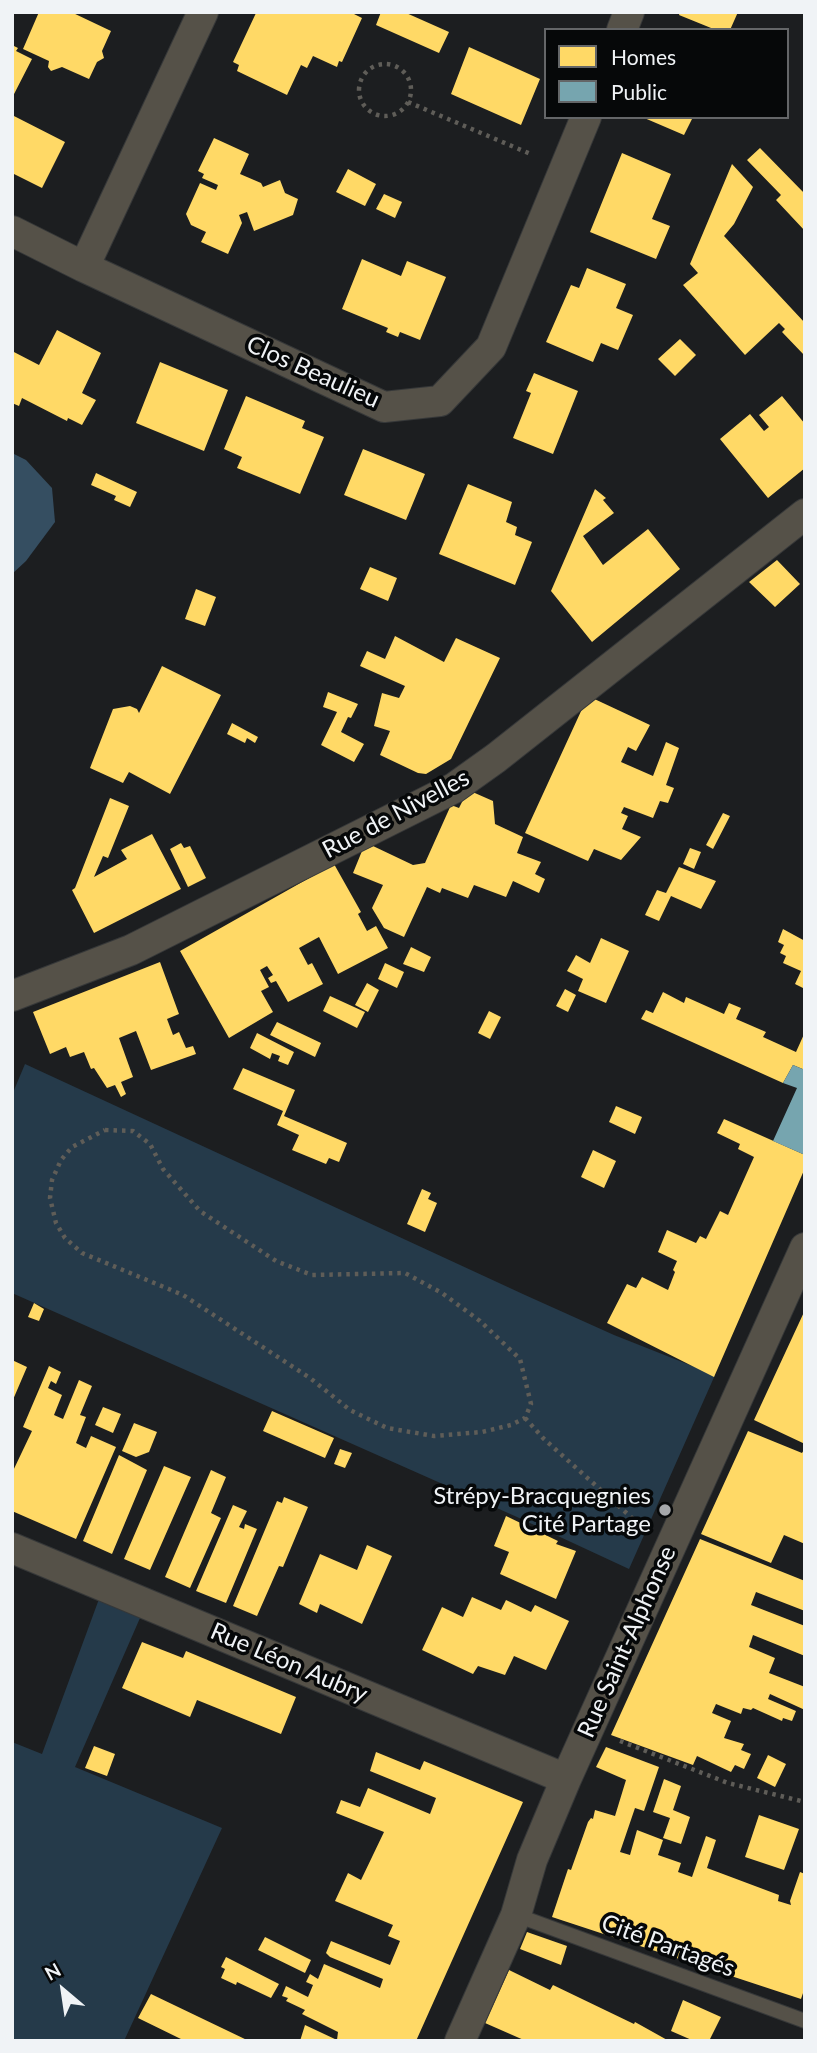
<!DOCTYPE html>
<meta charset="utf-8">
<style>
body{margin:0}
#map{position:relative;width:817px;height:2053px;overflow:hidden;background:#1c1e20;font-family:Lato,sans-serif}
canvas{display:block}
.frame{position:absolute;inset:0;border:14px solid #f0f3f6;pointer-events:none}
.legend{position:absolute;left:544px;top:28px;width:245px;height:91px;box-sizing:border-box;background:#060809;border:2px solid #646668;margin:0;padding:9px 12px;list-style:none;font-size:21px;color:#f0f3f6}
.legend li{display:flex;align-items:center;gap:14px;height:35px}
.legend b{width:35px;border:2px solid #646668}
.north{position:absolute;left:28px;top:1955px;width:70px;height:70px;-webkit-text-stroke:5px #060809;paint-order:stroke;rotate:331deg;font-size:19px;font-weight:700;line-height:28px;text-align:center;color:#f0f3f6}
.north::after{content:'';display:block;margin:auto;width:24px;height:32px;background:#f0f3f6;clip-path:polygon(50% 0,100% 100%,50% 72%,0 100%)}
</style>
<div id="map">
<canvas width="817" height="2053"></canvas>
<div class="frame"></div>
<ul class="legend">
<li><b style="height:19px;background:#ffd966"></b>Homes</li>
<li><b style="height:19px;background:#76a5af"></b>Public</li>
</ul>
<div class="north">N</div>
</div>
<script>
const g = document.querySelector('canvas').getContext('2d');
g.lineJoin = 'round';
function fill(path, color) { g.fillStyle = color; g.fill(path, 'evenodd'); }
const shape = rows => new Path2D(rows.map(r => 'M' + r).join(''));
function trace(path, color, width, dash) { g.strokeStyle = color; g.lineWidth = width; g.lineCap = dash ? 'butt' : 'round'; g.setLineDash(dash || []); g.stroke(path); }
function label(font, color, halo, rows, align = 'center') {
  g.font = font + ' Lato,sans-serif'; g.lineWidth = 7; g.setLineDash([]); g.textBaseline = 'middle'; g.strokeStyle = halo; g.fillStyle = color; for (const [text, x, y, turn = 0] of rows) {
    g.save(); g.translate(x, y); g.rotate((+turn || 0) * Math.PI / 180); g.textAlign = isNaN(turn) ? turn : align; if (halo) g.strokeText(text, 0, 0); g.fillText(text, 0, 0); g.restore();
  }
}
fill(shape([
 [25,1064,525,1295,614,1335,715,1375,629,1569,517,1517,12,1293,12,1095],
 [99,1599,140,1618,75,1767,222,1828,124,2041,12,2041,12,1742,42,1754]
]), '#253a4a');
fill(shape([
 [12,453,26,460,52,488,55,522,26,561,12,574]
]), '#354e61');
fill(shape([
 [39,12,71,12,111,31,102,51,104,58,97,62,89,79,62,67,51,71,48,67,49,61,23,49],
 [350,12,362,18,342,62,339,61,337,67,313,56,307,68,301,65,287,95,237,71,239,65,233,62,256,13],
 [381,12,404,12,449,32,439,53,376,25],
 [680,12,738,12,730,30,716,30,679,15],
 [12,45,18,48,16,51,32,59,12,98],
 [469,47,540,79,521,125,451,94],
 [12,115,65,142,42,188,12,173],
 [642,117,693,117,684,135],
 [214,138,249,154,240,174,261,183,263,187,280,180,285,193,298,199,293,215,254,231,247,212,239,215,242,223,228,254,201,242,206,232,191,225,186,214,200,183,216,190,218,185,202,178,204,174,198,171],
 [760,148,805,194,805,231,776,200,781,195,747,160],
 [622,153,671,174,652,219,670,226,656,259,590,232],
 [732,164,753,187,734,224,724,236,805,323,805,356,782,332,785,329,779,323,745,355,683,285,698,273,690,264],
 [348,169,376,184,365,206,336,192],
 [384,194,402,202,395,218,376,209],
 [362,259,401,276,407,261,446,277,420,340,400,332,398,337,386,332,388,328,342,309],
 [587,268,626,284,616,308,633,315,618,350,601,343,593,362,546,342,571,285,579,288],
 [57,330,101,353,82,393,96,400,82,425,68,418,67,421,22,398,19,406,12,403,12,351,39,365],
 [680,339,696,355,675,376,658,359],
 [160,362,228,390,204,451,136,423],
 [534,373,578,391,553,454,513,438,531,393,526,391],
 [246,396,305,421,302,428,324,437,300,494,237,468,242,457,224,449],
 [782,396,805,424,805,468,768,498,720,439,750,414,764,431,769,427,759,415],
 [363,449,425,474,406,520,344,495],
 [96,473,137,492,130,507,114,500,116,496,91,485],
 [468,484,512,502,506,522,517,527,515,535,532,542,515,585,439,554],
 [595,489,606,498,603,500,614,513,583,536,603,565,648,529,680,569,592,642,551,591],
 [777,560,800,584,775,607,749,582],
 [370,567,397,578,388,601,360,589],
 [196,589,216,597,205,626,185,619],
 [395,636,444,662,456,638,500,658,451,759,426,774,418,773,380,755,390,731,374,726,382,693,399,698,405,686,360,666,367,651,385,659],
 [162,666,221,695,170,794,129,772,123,783,90,768,113,709,130,706,137,709,139,713],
 [328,692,358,704,351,718,348,717,341,732,364,744,354,762,321,745,337,712,323,707],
 [588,696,650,725,636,751,628,747,621,762,653,776,666,742,679,748,666,785,674,788,668,803,660,801,653,818,624,807,621,813,628,816,622,829,641,837,621,860,594,849,588,861,525,833],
 [232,723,258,737,255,743,247,738,245,743,227,734],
 [468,790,493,801,495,824,523,837,517,853,541,862,535,874,545,879,539,893,513,881,506,897,474,885,468,898,442,888,440,893,427,887,404,937,384,928,372,908,383,885,353,873,362,851,373,846,413,865,425,863,451,805,459,808],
 [110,798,129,806,108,858,103,856,94,877,127,859,121,850,152,834,181,889,94,933,72,890,75,888],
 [723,813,730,816,713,849,706,845],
 [181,843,184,848,190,846,206,878,188,887,170,849],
 [690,848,701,852,694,869,683,864],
 [334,864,361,912,358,914,367,931,376,926,388,948,338,974,319,937,299,948,308,965,312,963,323,984,288,1002,276,981,271,983,268,978,273,975,267,966,260,970,269,987,261,991,273,1012,229,1038,180,951],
 [679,867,716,881,701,909,671,896,659,921,645,915,657,890,666,893],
 [783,929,805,941,805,989,795,984,801,971,783,963,786,956,780,953,784,945,778,942],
 [601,938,629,951,606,1003,578,991,583,979,567,971,576,955,590,963],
 [411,947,431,957,424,972,403,964],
 [160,962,179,1014,167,1019,173,1035,179,1032,186,1048,193,1046,196,1054,151,1070,136,1031,119,1038,133,1077,121,1082,126,1094,121,1097,115,1085,107,1088,94,1068,91,1069,84,1052,70,1057,66,1047,50,1054,33,1012],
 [385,963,404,972,397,988,378,979],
 [367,983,379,990,368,1012,355,1005],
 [565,989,576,995,568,1012,556,1006],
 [663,992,684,1003,686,997,724,1014,729,1003,741,1008,736,1019,766,1032,763,1037,796,1052,805,1032,805,1070,793,1065,783,1083,641,1019,646,1010,653,1013],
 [330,996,365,1012,357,1028,323,1011],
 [489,1011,501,1017,490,1039,478,1033],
 [277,1022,321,1043,315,1057,270,1035],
 [257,1033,294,1052,288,1065,278,1061,280,1056,272,1053,270,1059,250,1048],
 [243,1068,295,1090,284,1116,347,1143,339,1162,329,1158,326,1164,292,1150,299,1135,277,1125,283,1111,233,1089],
 [616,1106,642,1117,635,1134,609,1122],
 [724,1119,805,1155,805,1168,714,1377,607,1323,627,1284,636,1288,642,1277,668,1290,675,1272,673,1270,677,1261,658,1252,667,1230,696,1243,700,1236,706,1239,720,1211,728,1215,754,1157,738,1149,740,1144,717,1133],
 [593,1150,616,1161,604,1188,581,1177],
 [422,1189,431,1193,428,1199,437,1203,425,1232,407,1224],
 [34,1303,44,1309,39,1321,28,1317],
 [805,1310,805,1444,754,1420],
 [12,1360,27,1367,12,1402],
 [49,1366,61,1372,56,1384,51,1381,48,1388,62,1395,54,1415,63,1419,79,1380,92,1386,80,1415,86,1417,76,1443,86,1448,91,1436,116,1447,76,1539,12,1511,12,1473,32,1431,23,1427],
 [103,1407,121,1414,113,1433,95,1425],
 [272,1411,334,1438,325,1458,263,1431],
 [134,1423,157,1432,149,1452,136,1457,122,1451],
 [748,1431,802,1453,805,1448,805,1544,784,1535,771,1563,701,1534],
 [340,1449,352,1453,345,1468,334,1464],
 [119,1455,147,1470,112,1554,83,1541],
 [164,1466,191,1477,150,1570,124,1559],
 [211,1470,226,1477,211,1513,221,1518,190,1588,165,1577],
 [284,1497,308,1507,283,1567,279,1566,257,1616,233,1606,277,1501,282,1503],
 [233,1505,247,1511,239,1527,244,1529,245,1524,257,1529,226,1603,196,1591],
 [506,1516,558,1541,556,1544,576,1551,556,1599,500,1574,509,1552,494,1546],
 [700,1539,805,1581,805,1611,756,1592,751,1605,805,1626,805,1656,753,1635,749,1647,775,1658,769,1673,805,1687,805,1710,770,1694,768,1699,796,1711,792,1721,783,1718,782,1721,753,1708,751,1710,743,1708,741,1714,716,1704,712,1713,731,1721,724,1738,744,1744,741,1750,751,1754,744,1769,735,1765,731,1772,697,1756,693,1765,611,1735],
 [367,1545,392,1556,362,1624,320,1604,317,1613,299,1604,320,1554,357,1570],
 [472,1597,501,1610,506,1600,531,1612,535,1605,569,1621,546,1670,514,1656,505,1675,478,1666,473,1674,422,1650,442,1607,463,1617],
 [142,1642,183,1658,186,1651,296,1697,281,1734,197,1700,190,1717,122,1688],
 [94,1746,115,1754,107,1776,85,1768],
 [606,1747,659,1767,644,1811,635,1808,620,1852,630,1855,637,1830,663,1840,658,1855,681,1863,678,1872,692,1877,706,1836,716,1840,707,1868,779,1895,778,1901,791,1905,790,1901,800,1872,805,1874,805,1987,801,1999,552,1917,568,1869,571,1870,588,1822,591,1818,593,1819,595,1810,615,1816,626,1780,596,1767],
 [376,1752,420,1770,424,1761,523,1802,416,2041,300,2041,305,2025,337,2040,338,2032,302,2014,305,2010,286,2001,288,1998,282,1996,286,1986,308,1997,313,1985,306,1982,310,1974,318,1979,324,1964,380,1988,383,1979,330,1957,326,1953,331,1941,390,1965,400,1941,388,1936,393,1925,335,1901,348,1873,361,1880,384,1832,336,1813,341,1800,360,1807,368,1788,430,1814,436,1798,370,1771],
 [768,1755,786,1764,775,1787,757,1778],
 [664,1779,681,1786,673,1810,690,1817,681,1844,663,1838,670,1818,653,1812],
 [759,1815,799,1829,784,1870,745,1857],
 [527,1932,567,1946,561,1965,520,1949],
 [265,1937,311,1960,305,1973,258,1950],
 [226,1957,279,1984,271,1998,237,1982,236,1985,221,1978,225,1969,221,1967],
 [509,1970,550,1990,553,1985,634,2024,635,2022,669,2041,526,2041,485,2023],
 [151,1994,249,2041,185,2041,138,2018],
 [683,2000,721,2017,709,2041,694,2041,671,2031]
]), '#ffd966');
fill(shape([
 [793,1065,805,1070,805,1155,773,1141,797,1088,783,1083]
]), '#76a5af');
const lane = shape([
 [516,1915,805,2021]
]);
const street = shape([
 [622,30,629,12],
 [12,231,84,267,384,407,440,401,491,347,586,117],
 [84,267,203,12],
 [12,996,131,950,454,788,496,758,805,514],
 [12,1548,566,1779],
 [460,2041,516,1915,532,1860,566,1779,805,1248]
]);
trace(lane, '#363839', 16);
trace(street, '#363839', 32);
trace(shape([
 '359 90a26 26 0 1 1 52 0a26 26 0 1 1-52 0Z',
 [408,102,533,155],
 [105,1130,133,1131,150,1144,163,1169,200,1211,276,1261,312,1275,405,1273,442,1293,480,1321,520,1359,531,1404,525,1418,511,1425,482,1432,434,1436,387,1428,350,1410,310,1378,183,1295,82,1253,65,1238,56,1223,50,1198,52,1180,61,1160,72,1147,105,1130],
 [525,1418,544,1439,642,1527],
 [620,1741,728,1783,805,1802]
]), '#5f5d58', 4.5, [3.5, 5]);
trace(lane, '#555148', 14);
trace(street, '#555148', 30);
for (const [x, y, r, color] of [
 [665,1510,7,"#a6a8ab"]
]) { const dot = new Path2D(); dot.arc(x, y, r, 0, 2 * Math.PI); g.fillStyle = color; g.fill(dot); trace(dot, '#060809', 2.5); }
label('24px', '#f0f3f6', '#060809', [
 ["Clos Beaulieu",313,372,24],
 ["Rue de Nivelles",396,814,-28],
 ["Rue Saint-Alphonse",627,1642,-66],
 ["Rue Léon Aubry",289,1663,23],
 ["Cité Partagés",668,1946,20]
]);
label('24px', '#f0f3f6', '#060809', [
 ["Strépy-Bracquegnies",651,1496],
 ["Cité Partage",651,1524]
], 'right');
</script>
